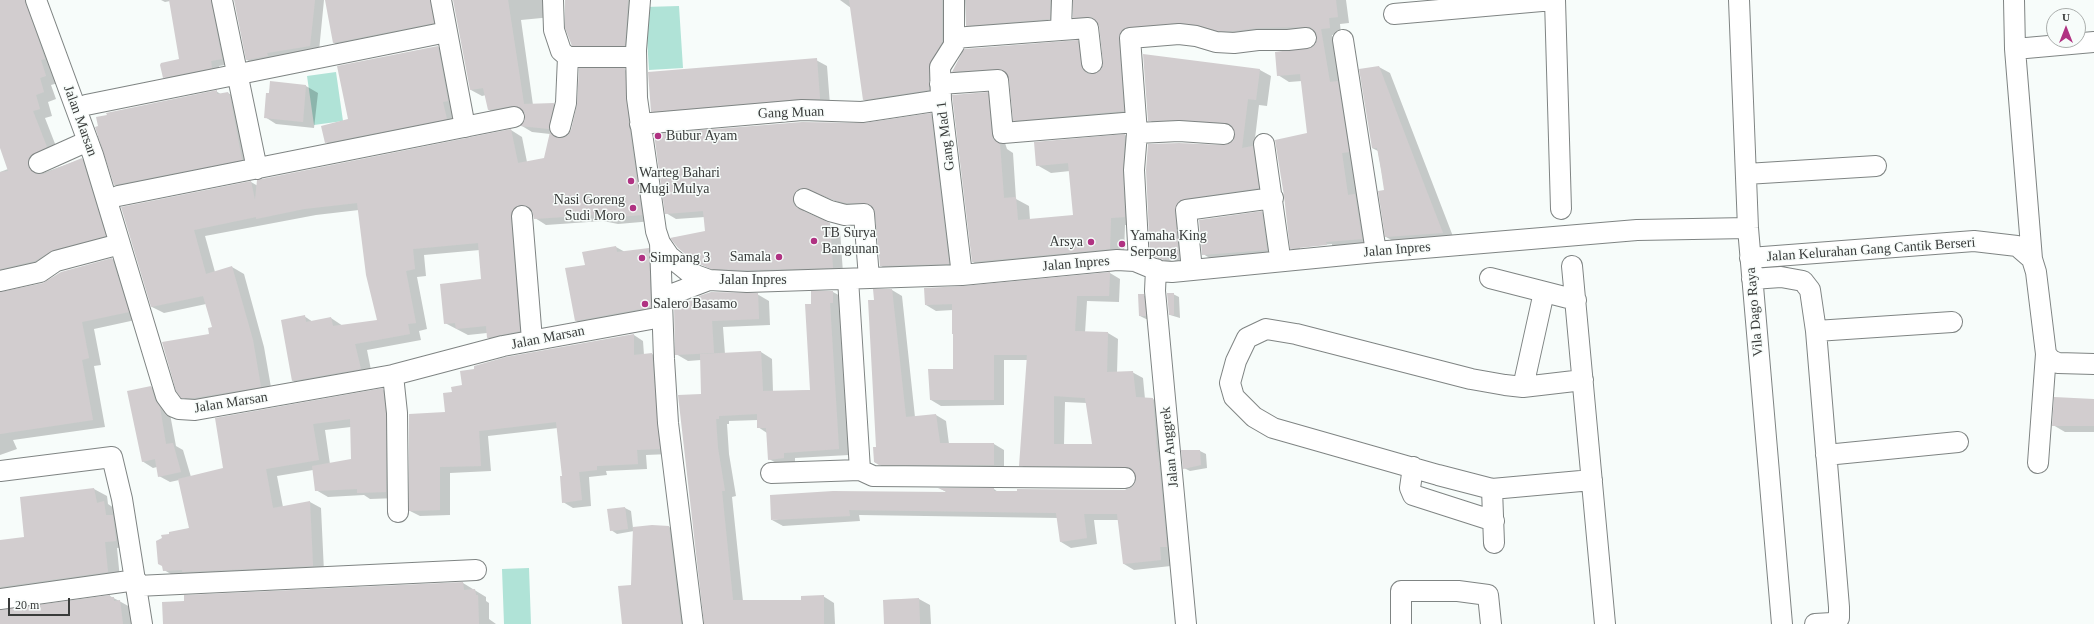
<!DOCTYPE html>
<style>
body{margin:0}
#map{position:relative;width:2094px;height:624px;overflow:hidden;background:#f7fcfa;font-family:Georgia,serif}
canvas{display:block}
.north{position:absolute;left:2046px;top:8px;width:40px;height:40px;box-sizing:border-box;background:#f7fcfa;border:1px solid #abafad;border-radius:50%;rotate:0deg;font-size:11px;font-weight:700;line-height:16px;text-align:center;color:#393b3a}
.north::after{content:'';display:block;margin:auto;width:14px;height:18px;background:#b03282;clip-path:polygon(50% 0,100% 100%,50% 72%,0 100%)}
.scale{position:absolute;left:8px;top:598px;width:62px;height:18px;box-sizing:border-box;border:2px solid #393b3a;border-top:0;padding-left:5px;font-size:12px;line-height:14px;white-space:nowrap;color:#393b3a;-webkit-text-stroke:3px #f7fcfa;paint-order:stroke}
</style>
<div id="map">
<canvas width="2094" height="624"></canvas>
<div class="north">U</div>
<div class="scale">20 m</div>
</div>
<script>
const g = document.querySelector('canvas').getContext('2d');
g.lineJoin = 'round';
function fill(path, color) { g.fillStyle = color; g.fill(path, 'evenodd'); }
const shape = rows => new Path2D(rows.map(r => 'M' + r).join(''));
function trace(path, color, width, dash) { g.strokeStyle = color; g.lineWidth = width; g.lineCap = dash ? 'butt' : 'round'; g.setLineDash(dash || []); g.stroke(path); }
function label(font, color, halo, rows, align = 'center') {
  g.font = font + ' Georgia,serif'; g.lineWidth = 3; g.setLineDash([]); g.textBaseline = 'middle'; g.strokeStyle = halo; g.fillStyle = color; for (const [text, x, y, turn = 0] of rows) {
    g.save(); g.translate(x, y); g.rotate((+turn || 0) * Math.PI / 180); g.textAlign = isNaN(turn) ? turn : align; if (halo) g.strokeText(text, 0, 0); g.fillText(text, 0, 0); g.restore();
  }
}
fill(shape([
 [679,6,683,68,649,70,645,7],
 [336,72,343,121,314,125,307,76],
 [529,568,531,624,504,624,502,569]
]), '#b0e3d7');
fill(shape([
 [0,0,36,0,58,83,51,85,56,99,48,102,52,116,45,118,59,154,40,169,40,174,82,159,94,166,117,243,1,284,1,292,2,293,43,284,112,259,124,266,140,319,94,329,101,365,94,366,105,427,13,440,17,449,0,455,0,172,8,169,0,143],
 [161,0,222,0,231,64,219,66,220,72,173,82,164,77,180,59,170,1,165,2],
 [235,0,324,0,319,51,256,65,247,60],
 [326,0,442,0,444,29,345,49,334,43],
 [454,0,554,0,552,17,521,20,533,105,554,104,565,110,560,134,551,134,560,139,569,136,625,70,636,76,653,221,618,224,603,221,546,225,535,218,533,211,527,213,531,338,499,344,488,338,487,333,468,335,445,323,482,280,480,250,424,255,426,276,417,277,427,329,419,331,421,340,367,350,372,375,304,387,293,381,304,316,313,322,331,318,343,326,378,321,359,210,316,215,205,236,215,272,232,267,244,274,264,347,272,393,194,404,182,397,213,328,206,304,164,313,152,307,122,208,251,182,258,186,511,130,522,137,527,162,545,159,550,134,532,132,522,126,526,121,526,114,524,111,500,116,489,110,486,95,482,96,471,90],
 [565,0,642,0,635,51,584,51,573,45],
 [840,0,956,0,940,96,875,106,864,100,851,8],
 [965,0,1064,0,1061,25,978,32,966,25],
 [1074,0,1346,0,1349,23,1340,24,1341,34,1332,35,1373,245,1303,255,1291,248,1308,133,1302,81,1289,82,1278,75,1313,48,1317,43,1317,34,1140,33,1135,117,1026,127,1014,120,1010,79,1008,75,964,78,953,71,965,50,1078,41,1089,48,1093,74,1099,73,1103,68,1104,62,1100,26,1098,23,1085,24,1074,17],
 [1332,244,1332,246,1300,249,1300,247],
 [438,47,448,52,456,124,336,148,326,142,349,120],
 [1144,55,1260,70,1271,76,1267,106,1259,105,1254,147,1264,153,1269,194,1196,205,1190,264,1174,265,1151,254,1147,170,1224,146,1234,141,1237,134,1234,128,1192,125,1160,127,1149,120],
 [816,60,827,66,830,105,662,117,652,111],
 [1379,67,1390,73,1454,239,1397,243,1386,237,1385,191,1378,151,1372,148],
 [271,83,306,86,318,93,314,128,276,124,265,117],
 [216,91,222,95,228,93,239,99,252,165,125,191,115,185,100,127],
 [987,93,1001,101,1005,143,1007,149,1013,153,1016,199,1029,206,1030,220,1074,216,1070,171,1051,173,1037,165,1035,143,1125,135,1139,143,1138,225,1125,225,1124,256,987,270,973,262],
 [931,114,941,120,959,269,890,271,881,266,874,208,857,208,845,205,819,194,808,195,802,206,804,212,840,230,843,273,722,274,696,262,678,247,672,238,707,232,705,217,676,219,666,213,864,124],
 [1262,212,1272,218,1277,255,1213,260,1203,254],
 [616,247,625,252,648,249,660,256,662,314,588,327,576,321,586,266],
 [1110,273,1120,279,1119,302,1087,301,1085,333,1108,333,1118,339,1117,373,1132,372,1143,378,1145,399,1153,399,1164,405,1171,566,1134,570,1124,564,1119,520,1094,520,1097,544,1071,548,1061,542,1058,518,859,515,860,521,783,526,772,520,948,493,941,489,994,489,998,492,1125,490,1136,485,1137,479,1136,472,1030,471,1020,465,1028,360,1004,360,1004,405,941,406,931,400,954,370,953,310,936,311,926,305,963,287],
 [1065,402,1087,403,1094,445,1064,445],
 [892,290,902,296,915,417,936,415,946,421,949,444,994,444,1004,450,1004,471,885,468,875,462,877,448,875,301],
 [833,292,844,298,849,455,795,458,795,464,780,465,769,459,767,433,758,427,758,420,729,421,729,424,727,424,729,454,736,496,732,497,743,601,802,601,823,596,834,603,835,624,705,624,679,396,702,395,701,360,688,361,676,354,675,307,757,294,769,301,770,325,723,327,725,354,761,352,772,359,773,392,812,390,812,305],
 [1173,294,1179,297,1180,318,1170,315],
 [1143,295,1149,298,1151,319,1146,319,1140,316],
 [634,335,643,341,644,355,652,354,662,360,669,454,646,455,647,469,606,471,607,475,589,477,591,506,573,508,563,502,563,477,558,428,488,436,491,471,450,473,450,515,420,516,410,511,453,393,463,386],
 [151,387,162,393,170,414,176,446,183,450,191,477,224,469,216,419,383,390,394,396,398,498,370,499,364,495,328,497,316,490,313,470,277,476,283,507,310,502,321,508,324,572,176,577,164,570,170,535,190,528,179,480,170,482,159,476,157,467,153,468,142,461],
 [351,427,352,460,330,464,325,430],
 [2055,398,2094,400,2094,432,2065,432,2053,425],
 [1200,451,1206,454,1207,468,1190,471,1184,468],
 [94,489,107,496,108,504,117,510,128,547,117,548,120,579,1,609,3,611,110,596,132,608,135,624,0,624,0,541,25,538,21,498],
 [625,508,631,511,633,528,669,527,680,533,691,624,623,624,632,586,634,531,617,534,611,530],
 [463,583,486,597,486,601,489,603,489,619,496,624,164,624],
 [919,599,930,605,931,624,885,624,884,600]
]), '#0003');
fill(shape([
 [0,0,25,0,45,59,41,60,46,76,40,78,44,92,36,95,40,109,33,111,47,147,30,156,28,162,29,168,37,174,43,174,82,158,106,236,53,250,35,261,0,269,0,172,8,171,0,148],
 [169,0,211,0,222,59,211,61,212,68,163,78,160,65,161,63,179,59],
 [234,0,315,0,310,46,267,53,268,56,246,60],
 [325,0,430,0,434,23,333,43],
 [453,0,508,0,524,104,554,103,549,129,520,126,525,120,525,114,522,109,512,106,488,110,483,88,470,90],
 [565,0,628,0,625,46,572,46,565,28],
 [849,0,942,0,942,42,929,67,929,90,863,100],
 [966,0,1050,0,1050,19,966,26],
 [1073,0,1336,0,1338,17,1329,18,1330,28,1321,29,1330,82,1338,81,1349,152,1342,153,1348,195,1355,194,1362,239,1326,242,1327,245,1290,249,1284,196,1275,140,1307,133,1300,74,1277,76,1275,52,1312,47,1316,43,1317,36,1315,31,1310,27,1258,28,1234,31,1218,31,1197,25,1178,23,1124,28,1120,33,1119,39,1124,111,1013,121,1009,79,1003,70,997,69,952,72,964,49,1078,40,1083,70,1088,74,1098,72,1102,68,1103,62,1099,26,1092,17,1073,18],
 [438,46,448,101,443,102,447,119,325,143,321,126,348,119,337,66],
 [1143,54,1260,69,1256,100,1248,99,1242,148,1253,146,1259,188,1184,199,1179,201,1175,211,1179,258,1162,259,1150,255,1146,170,1148,144,1179,143,1224,145,1233,141,1235,134,1231,125,1225,123,1180,120,1148,121],
 [817,58,820,99,801,99,651,112,648,72],
 [1379,66,1424,184,1443,233,1385,237,1378,191,1384,190,1381,170,1377,148,1372,148,1359,69],
 [579,68,625,68,629,125,642,215,606,218,605,216,593,217,593,215,534,219,532,210,527,206,521,205,515,207,511,217,520,331,487,338,486,326,456,329,455,323,444,324,440,284,481,279,478,243,413,249,415,269,406,271,416,323,408,324,410,334,355,344,361,369,292,381,281,320,305,315,306,322,331,317,333,326,377,320,366,275,357,203,304,209,256,219,256,217,194,230,206,274,232,266,253,340,261,387,194,398,181,398,176,391,162,342,209,334,208,328,212,327,203,296,151,307,121,207,251,181,255,200,257,180,511,129,518,163,544,158,550,132,557,138,563,138,568,135,571,130,577,104],
 [270,81,306,85,303,122,264,118,266,93,269,93],
 [217,90,217,94,228,92,230,96,242,160,114,185,95,127,98,126,96,117,107,115,106,113],
 [988,92,992,134,994,140,1000,144,1004,198,1016,197,1018,220,1073,215,1068,163,1036,166,1034,142,1125,134,1123,171,1125,217,1111,218,1110,249,972,262,952,95],
 [931,113,949,264,880,266,875,213,873,207,864,203,846,203,834,200,803,188,798,189,794,194,793,200,794,205,799,209,830,223,833,268,747,270,711,269,695,262,678,248,670,238,705,231,703,211,665,214,654,134,802,122,864,123],
 [1262,211,1267,250,1202,255,1199,220],
 [616,246,617,252,649,248,651,307,575,321,565,268,585,265,582,252],
 [112,258,129,312,82,322,89,358,82,360,93,420,0,434,0,292,43,283,61,272],
 [1110,272,1109,296,1077,296,1075,331,1108,332,1107,372,1133,371,1136,397,1153,398,1157,452,1158,452,1167,547,1160,547,1161,560,1123,564,1117,514,1084,514,1087,538,1060,542,1056,513,849,510,850,516,771,520,770,495,833,491,947,492,938,488,994,488,994,491,1017,491,1017,489,1125,490,1131,488,1135,483,1136,478,1131,468,1125,467,1019,466,1027,355,994,355,994,400,930,400,928,369,953,369,953,334,952,334,952,304,925,305,924,288,963,286],
 [1054,396,1085,398,1092,444,1054,444],
 [873,289,892,289,906,417,936,414,940,443,994,443,994,465,879,465,874,462,873,447,876,447,868,300,874,300],
 [811,291,833,291,833,303,830,303,839,449,784,453,784,458,768,460,766,428,757,428,757,414,719,416,719,419,716,419,718,448,725,491,722,491,733,600,801,600,801,596,824,595,824,624,704,624,678,395,701,394,700,354,761,351,763,391,810,390,805,304,811,304],
 [711,292,758,293,759,319,712,321,714,353,675,355,674,306,687,301,699,300,699,296],
 [1167,293,1174,293,1174,315,1169,315],
 [1138,294,1144,294,1146,316,1139,316],
 [634,334,634,355,652,353,660,449,637,450,638,464,597,466,597,470,579,472,582,500,562,503,560,476,562,476,556,422,479,431,481,466,440,467,440,510,409,511,409,414,445,412,443,393,452,392,451,387,462,385,460,371,474,369,474,366,506,357],
 [151,386,155,400,160,407,166,444,173,443,181,472,158,477,155,459,142,462,127,391],
 [383,388,386,414,386,492,357,493,357,489,315,491,312,466,351,459,350,419,313,424,319,460,266,469,273,508,310,501,313,566,182,572,182,570,163,571,162,566,158,564,156,541,162,538,161,535,169,534,169,532,189,528,178,479,223,468,215,418],
 [2054,397,2094,399,2094,426,2052,426],
 [1181,450,1200,450,1201,465,1183,469],
 [94,488,97,503,104,501,106,515,113,515,116,541,105,542,108,572,0,587,0,540,24,537,20,497],
 [625,507,628,529,610,531,607,509],
 [652,525,669,526,681,624,622,624,618,586,631,585,633,527],
 [463,582,464,590,475,589,476,595,478,595,479,624,163,624,162,602,184,601,184,595],
 [110,595,110,597,114,597,114,601,120,600,123,624,0,624,0,610],
 [919,598,920,624,884,624,883,600]
]), '#d2cdcf');
const minor = shape([
 [36,0,93,155,166,396,174,407,179,409,195,410,393,375,503,346,662,317],
 [222,0,257,169],
 [441,0,465,127],
 [553,0,554,30,561,51,568,57,636,57],
 [640,0,636,50,637,98,656,231,660,243,669,256,690,273,709,280,747,282,962,275,1117,260,1135,261,1159,271,1172,272,1376,252,1637,230,1748,228],
 [954,0,954,45,940,67,941,100,962,275],
 [1555,0,1561,209],
 [1739,0,1748,228,1782,624],
 [2014,0,2015,49,2032,259],
 [1394,14,1553,0],
 [1061,30,1062,0],
 [954,38,1088,28,1092,63],
 [1343,40,1376,252],
 [2015,49,2094,42],
 [940,84,998,80,1003,133,1136,122],
 [86,105,447,32],
 [640,124,802,110,862,112,941,100],
 [560,127,566,103,568,57],
 [1137,133,1179,131,1224,134],
 [1264,144,1279,250],
 [39,163,88,141],
 [1746,174,1876,166],
 [118,196,514,117],
 [804,199,830,211,845,215,864,214,869,278],
 [522,216,532,340],
 [660,243,664,359,668,423,693,624],
 [1750,258,1974,241,2017,246,2032,259,2036,272,2046,354,2051,360,2058,363,2094,364],
 [1139,262,1134,170,1137,133,1130,38,1179,34,1196,36,1216,42,1234,43,1258,40,1288,40,1306,38],
 [1572,266,1605,624],
 [1156,269,1155,291,1186,624],
 [1192,270,1186,210,1273,198],
 [1490,278,1576,300],
 [848,279,860,470],
 [1752,279,1781,277,1803,281,1810,290,1816,331,1839,607,1839,618,1832,623,1815,624],
 [0,281,40,272,56,261,120,244],
 [662,298,709,280],
 [1816,331,1952,322],
 [393,375,397,413,398,512],
 [1583,380,1523,387,1505,385,1471,379,1296,334,1266,329,1247,338,1236,361,1230,383,1234,397,1254,417,1273,428,1438,475,1492,489,1592,480],
 [1523,387,1544,292],
 [1826,455,1958,442],
 [2038,463,2046,354],
 [1413,467,1410,488,1413,495,1494,521],
 [0,471,112,457,122,499,142,624],
 [771,473,860,470,873,476,1125,478],
 [1492,489,1494,543],
 [137,586,476,570],
 [0,599,136,580],
 [1401,624,1401,591,1458,591,1488,595,1491,624]
]);
trace(minor, '#7f8483', 22);
trace(minor, '#fff', 20);
for (const [x, y, r, color] of [
 [658,136,4,"#b03282"],
 [631,181,4,"#b03282"],
 [633,208,4,"#b03282"],
 [814,241,4,"#b03282"],
 [1091,242,4,"#b03282"],
 [1122,244,4,"#b03282"],
 [779,257,4,"#b03282"],
 [642,258,4,"#b03282"],
 [645,304,4,"#b03282"]
]) { const dot = new Path2D(); dot.arc(x, y, r, 0, 2 * Math.PI); g.fillStyle = color; g.fill(dot); trace(dot, '#f7fcfa', 1.5); }
label('14px', '#393b3a', '#f7fcfa', [
 ["Gang Muan",791,113,-2],
 ["Jalan Marsan",80,121,70],
 ["Gang Mad 1",946,136,-97],
 ["Jalan Inpres",1397,250,-5],
 ["Jalan Kelurahan Gang Cantik Berseri",1871,250,-4],
 ["Jalan Inpres",1076,264,-5],
 ["Jalan Inpres",753,280],
 ["Vila Dago Raya",1755,312,-95],
 ["Jalan Marsan",548,338,-11],
 ["Jalan Marsan",231,403,-9],
 ["Jalan Anggrek",1170,447,-96]
]);
label('14px', '#393b3a', '#f7fcfa', [
 ["Bubur Ayam",666,136],
 ["Warteg Bahari",639,173],
 ["Mugi Mulya",639,189],
 ["Nasi Goreng",625,200,"right"],
 ["Sudi Moro",625,216,"right"],
 ["TB Surya",822,233],
 ["Bangunan",822,249],
 ["Yamaha King",1130,236],
 ["Serpong",1130,252],
 ["Arsya",1083,242,"right"],
 ["Samala",771,257,"right"],
 ["Simpang 3",650,258],
 ["Salero Basamo",653,304]
], 'left');
</script>
